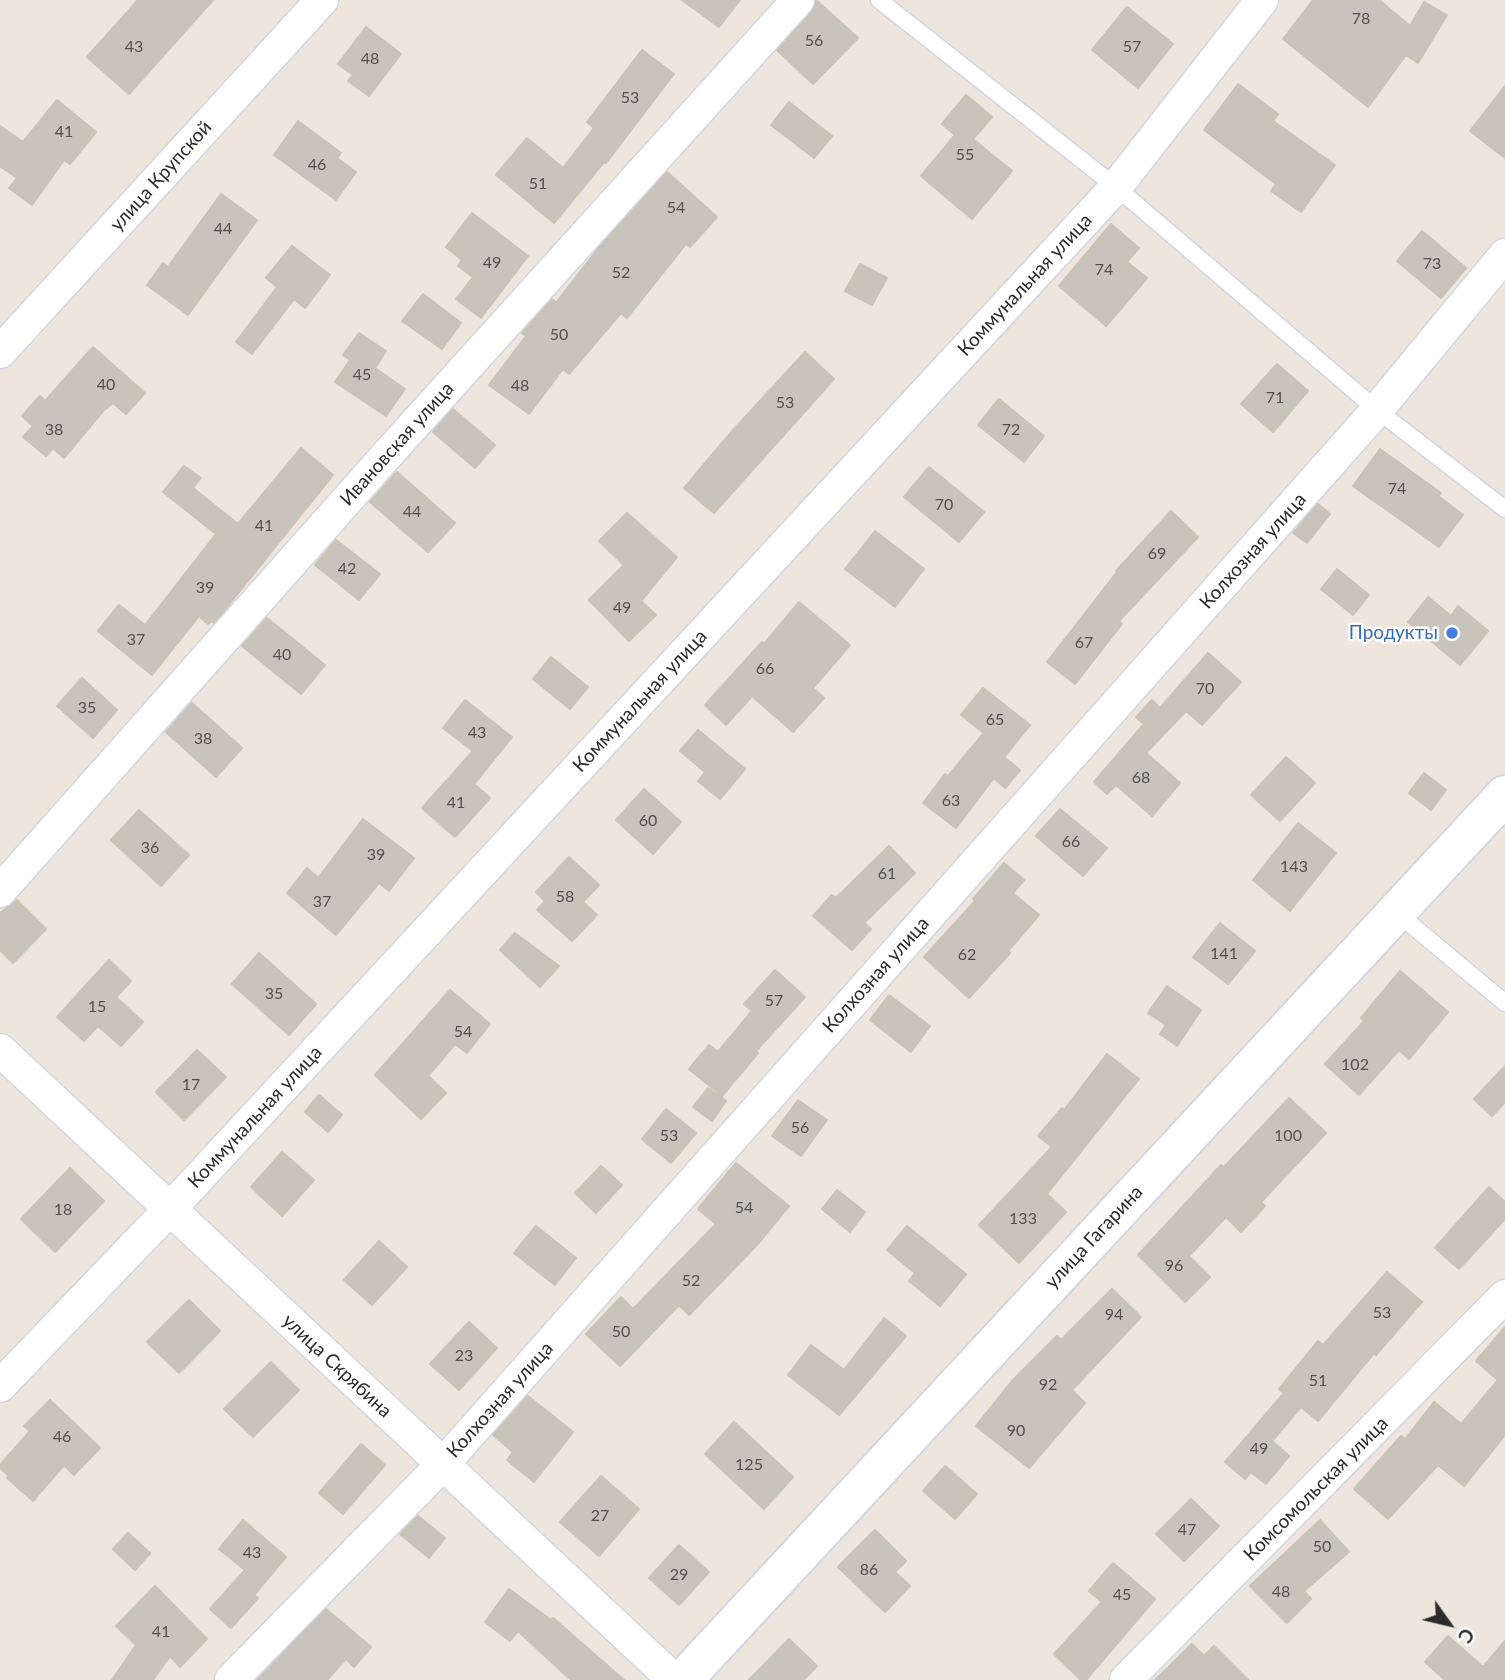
<!DOCTYPE html>
<meta charset="utf-8">
<style>
body{margin:0}
#map{position:relative;width:1505px;height:1680px;overflow:hidden;background:#eee6dc;font-family:Lato,sans-serif}
canvas{display:block}
.north{position:absolute;left:1414px;top:1589px;width:70px;height:70px;-webkit-text-stroke:5px #fff;paint-order:stroke;rotate:124deg;font-size:19px;font-weight:700;line-height:28px;text-align:center;color:#2b2b2b}
.north::after{content:'';display:block;margin:auto;width:24px;height:32px;background:#2b2b2b;clip-path:polygon(50% 0,100% 100%,50% 72%,0 100%)}
</style>
<div id="map">
<canvas width="1505" height="1680"></canvas>
<div class="north">С</div>
</div>
<script>
const g = document.querySelector('canvas').getContext('2d');
g.lineJoin = 'round';
function fill(path, color) { g.fillStyle = color; g.fill(path, 'evenodd'); }
const shape = rows => new Path2D(rows.map(r => 'M' + r).join(''));
function trace(path, color, width, dash) { g.strokeStyle = color; g.lineWidth = width; g.lineCap = dash ? 'butt' : 'round'; g.setLineDash(dash || []); g.stroke(path); }
function label(font, color, halo, rows, align = 'center') {
  g.font = font + ' Lato,sans-serif'; g.lineWidth = 5; g.setLineDash([]); g.textBaseline = 'middle'; g.strokeStyle = halo; g.fillStyle = color; for (const [text, x, y, turn = 0] of rows) {
    g.save(); g.translate(x, y); g.rotate((+turn || 0) * Math.PI / 180); g.textAlign = isNaN(turn) ? turn : align; if (halo) g.strokeText(text, 0, 0); g.fillText(text, 0, 0); g.restore();
  }
}
const building = shape([
 [138,0,213,0,129,94,87,57,138,0],
 [682,0,740,0,719,27,682,0],
 [816,0,858,38,813,84,777,50,812,12,816,0],
 [1313,0,1379,0,1410,26,1424,2,1447,15,1418,63,1406,55,1368,107,1283,39,1313,0],
 [1127,7,1173,44,1138,88,1092,50,1127,7],
 [366,27,401,54,369,96,348,81,353,75,338,64,366,27],
 [642,50,674,74,606,163,604,162,554,223,496,175,527,138,563,168,594,128,587,122,642,50],
 [1238,84,1278,114,1273,121,1335,165,1301,212,1271,191,1276,184,1204,130,1238,84],
 [1505,86,1505,158,1470,131,1505,86],
 [966,95,992,117,973,139,1012,171,972,219,921,176,955,135,942,124,966,95],
 [57,100,96,132,70,164,64,160,32,205,9,188,17,178,0,166,0,126,23,142,57,100],
 [789,102,832,136,814,158,771,125,789,102],
 [298,121,341,153,337,158,356,172,336,200,274,155,298,121],
 [667,172,717,217,690,247,686,244,627,318,621,313,569,374,563,369,529,414,489,385,526,336,522,333,552,299,556,303,600,246,667,172],
 [221,194,257,220,188,315,147,285,163,263,168,267,221,194],
 [472,213,528,256,481,318,456,299,473,277,458,266,462,260,446,247,472,213],
 [1111,224,1139,248,1127,262,1147,278,1106,326,1059,286,1111,224],
 [1422,231,1466,268,1441,298,1397,261,1422,231],
 [292,246,330,275,305,308,294,299,252,354,236,342,277,287,266,278,292,246],
 [860,264,887,278,872,305,845,291,860,264],
 [423,294,461,323,442,349,402,321,423,294],
 [359,333,386,351,375,368,405,389,386,416,335,382,350,360,343,355,359,333],
 [93,347,145,393,126,414,113,403,104,410,64,458,53,448,46,456,23,437,33,426,22,416,40,396,45,401,93,347],
 [805,352,834,379,714,513,684,488,734,429,805,352],
 [1277,364,1308,391,1273,432,1241,404,1277,364],
 [999,399,1044,436,1024,462,978,425,999,399],
 [453,409,495,445,475,468,433,432,453,409],
 [301,448,333,475,214,623,211,621,208,624,199,616,152,675,98,631,119,605,145,625,216,534,163,492,184,466,201,478,193,488,238,524,301,448],
 [1380,449,1441,493,1438,496,1463,515,1439,547,1353,486,1380,449],
 [929,467,984,512,959,542,904,497,929,467],
 [397,472,455,523,428,552,370,502,397,472],
 [1318,504,1330,514,1307,543,1293,533,1318,504],
 [1171,511,1198,537,1119,621,1122,624,1075,684,1047,662,1117,572,1116,571,1171,511],
 [627,513,677,557,641,601,656,615,629,641,589,600,624,565,599,541,627,513],
 [875,531,924,569,895,607,845,569,875,531],
 [336,540,380,574,359,600,315,565,336,540],
 [1337,569,1369,595,1353,615,1321,589,1337,569],
 [1428,597,1451,616,1458,606,1488,631,1460,665,1408,622,1428,597],
 [799,602,850,645,813,688,824,698,793,732,752,696,726,725,705,705,762,642,764,644,799,602],
 [267,618,325,665,301,694,242,646,267,618],
 [1208,653,1241,682,1202,725,1186,711,1146,753,1180,783,1152,816,1116,785,1107,794,1094,782,1144,724,1136,717,1152,700,1160,708,1208,653],
 [551,657,588,687,570,709,533,679,551,657],
 [82,678,117,710,93,738,57,706,82,678],
 [983,688,1030,725,1004,757,1020,770,1005,788,994,778,956,828,923,803,945,774,948,776,984,733,961,715,983,688],
 [465,700,512,737,474,784,490,798,455,837,422,808,473,751,443,728,465,700],
 [192,703,242,748,216,777,166,732,192,703],
 [698,730,745,769,720,799,698,781,705,772,680,751,698,730],
 [1286,757,1315,783,1280,821,1251,795,1286,757],
 [1424,773,1446,790,1431,810,1409,793,1424,773],
 [644,789,681,822,653,854,616,820,644,789],
 [1060,809,1107,848,1083,876,1036,836,1060,809],
 [139,810,189,855,161,886,111,840,139,810],
 [363,819,414,858,389,891,379,883,336,935,287,893,307,868,318,878,363,819],
 [1298,823,1336,853,1290,911,1253,880,1298,823],
 [889,846,915,873,864,923,871,929,852,950,813,916,832,895,836,898,889,846],
 [569,857,599,885,583,902,597,915,572,941,537,910,545,901,536,892,569,857],
 [1004,863,1024,880,1013,893,1039,915,1008,951,1010,953,969,998,924,957,975,901,973,899,1004,863],
 [17,900,46,929,13,963,0,950,0,913,17,900],
 [1220,923,1255,951,1228,984,1193,957,1220,923],
 [515,933,559,966,540,987,500,950,515,933],
 [259,953,316,1004,289,1035,232,984,259,953],
 [109,960,131,981,116,997,143,1022,121,1046,98,1026,84,1041,57,1017,109,960],
 [775,970,805,997,756,1051,758,1053,722,1096,689,1069,709,1045,718,1052,752,1011,744,1004,775,970],
 [1400,971,1448,1012,1409,1059,1399,1050,1359,1095,1325,1064,1364,1021,1361,1018,1400,971],
 [1167,986,1201,1010,1177,1046,1160,1034,1166,1025,1148,1013,1167,986],
 [450,990,490,1024,467,1053,455,1044,428,1076,446,1093,421,1119,375,1075,450,990],
 [889,995,930,1026,911,1052,870,1020,889,995],
 [197,1050,226,1077,184,1120,156,1092,197,1050],
 [1107,1054,1139,1079,1047,1194,1066,1212,1019,1263,979,1225,1052,1147,1038,1136,1062,1108,1064,1110,1107,1054],
 [1505,1066,1505,1102,1492,1116,1474,1099,1505,1066],
 [708,1088,726,1101,712,1121,693,1107,708,1088],
 [319,1095,342,1115,328,1132,305,1112,319,1095],
 [1289,1098,1326,1133,1261,1202,1265,1206,1241,1232,1226,1217,1189,1256,1210,1277,1185,1302,1138,1255,1221,1165,1224,1167,1289,1098],
 [798,1100,827,1120,801,1156,772,1136,798,1100],
 [666,1109,696,1133,671,1163,642,1139,666,1109],
 [282,1152,314,1180,282,1216,251,1187,282,1152],
 [736,1163,789,1206,756,1246,689,1315,679,1305,620,1366,586,1334,621,1297,633,1309,716,1224,698,1209,736,1163],
 [601,1166,622,1185,596,1213,575,1193,601,1166],
 [70,1168,104,1201,55,1252,21,1219,70,1168],
 [1489,1187,1505,1202,1505,1219,1459,1269,1435,1248,1489,1187],
 [837,1190,865,1212,850,1232,822,1209,837,1190],
 [536,1226,576,1258,555,1285,514,1253,536,1226],
 [907,1226,966,1274,940,1306,909,1281,915,1273,887,1250,907,1226],
 [379,1241,407,1267,372,1305,344,1280,379,1241],
 [1387,1272,1422,1302,1376,1355,1374,1353,1318,1421,1301,1407,1272,1441,1289,1456,1266,1484,1251,1472,1245,1479,1225,1462,1284,1393,1279,1389,1318,1341,1323,1345,1387,1272],
 [1112,1289,1141,1317,1072,1390,1085,1403,1029,1468,976,1426,1013,1380,1057,1336,1061,1340,1112,1289],
 [189,1300,220,1331,179,1373,147,1342,189,1300],
 [884,1318,906,1336,839,1415,788,1375,811,1345,844,1370,884,1318],
 [469,1322,497,1348,459,1390,430,1364,469,1322],
 [1505,1327,1505,1435,1464,1486,1438,1465,1388,1519,1354,1489,1401,1436,1405,1439,1434,1402,1461,1424,1498,1380,1476,1361,1505,1327],
 [271,1362,299,1390,253,1437,224,1409,271,1362],
 [528,1396,573,1432,534,1482,507,1460,513,1452,493,1435,528,1396],
 [50,1400,100,1448,74,1475,64,1465,33,1501,7,1478,9,1476,0,1468,0,1465,30,1431,24,1426,50,1400],
 [734,1422,793,1477,764,1509,705,1454,734,1422],
 [361,1444,385,1465,343,1514,319,1493,361,1444],
 [945,1466,977,1494,955,1519,923,1491,945,1466],
 [601,1476,639,1509,599,1556,560,1522,601,1476],
 [1191,1499,1219,1526,1184,1561,1156,1534,1191,1499],
 [418,1516,445,1538,429,1558,400,1534,418,1516],
 [243,1520,286,1557,254,1595,258,1598,231,1628,210,1609,245,1570,219,1549,243,1520],
 [1320,1520,1349,1552,1304,1591,1311,1599,1287,1623,1250,1586,1320,1520],
 [875,1530,906,1561,895,1572,910,1586,885,1612,838,1567,875,1530],
 [128,1533,150,1553,135,1570,113,1549,128,1533],
 [679,1545,709,1572,679,1605,649,1578,679,1545],
 [1113,1563,1155,1599,1086,1680,1081,1680,1054,1654,1102,1602,1089,1591,1113,1563],
 [155,1586,207,1639,180,1667,170,1656,153,1680,112,1680,136,1645,116,1626,155,1586],
 [509,1589,551,1620,553,1618,624,1680,571,1680,518,1631,510,1641,485,1622,509,1589],
 [326,1609,371,1647,354,1667,346,1659,327,1680,257,1680,326,1609],
 [1448,1636,1483,1667,1505,1641,1505,1680,1445,1680,1425,1662,1448,1636],
 [789,1639,817,1666,803,1680,749,1680,789,1639],
 [1192,1644,1204,1656,1214,1646,1248,1680,1155,1680,1192,1644]
]);
fill(building, '#c9c4bb');
trace(building, '#cac2b5', 2);
const lane = shape([
 [879,0,1116,187,1377,410,1505,509],
 [1396,912,1505,1003]
]);
const street = shape([
 [0,352,322,0],
 [0,891,386,456,798,0],
 [0,1050,674,1680],
 [0,1386,169,1210,1116,187,1262,0],
 [231,1680,443,1464,1377,410,1505,255],
 [1126,1680,1505,1296]
]);
const secondary = shape([
 [683,1680,1505,795]
]);
trace(lane, '#d1d6e5', 19);
trace(street, '#d1d6e5', 35);
trace(secondary, '#d1d6e5', 42);
trace(lane, '#fff', 16);
trace(street, '#fff', 32);
trace(secondary, '#fff', 38);
for (const [x, y, r, color] of [
 [1452,633,7,"#3f7fe0"]
]) { const dot = new Path2D(); dot.arc(x, y, r, 0, 2 * Math.PI); g.fillStyle = color; g.fill(dot); trace(dot, '#fff', 2.5); }
label('16px', '#52514f', null, [
 ["78",1361,19],
 ["56",814,41],
 ["43",134,47],
 ["57",1132,47],
 ["48",370,59],
 ["53",630,98],
 ["41",64,132],
 ["55",965,155],
 ["46",317,165],
 ["51",538,184],
 ["54",676,208],
 ["44",223,229],
 ["49",492,263],
 ["73",1432,264],
 ["74",1104,270],
 ["52",621,273],
 ["50",559,335],
 ["45",362,375],
 ["40",106,385],
 ["48",520,386],
 ["71",1275,398],
 ["53",785,403],
 ["38",54,430],
 ["72",1011,430],
 ["74",1397,489],
 ["70",944,505],
 ["44",412,512],
 ["41",264,526],
 ["69",1157,554],
 ["42",347,569],
 ["39",205,588],
 ["49",622,608],
 ["37",136,640],
 ["67",1084,643],
 ["40",282,655],
 ["66",765,669],
 ["70",1205,689],
 ["35",87,708],
 ["65",995,720],
 ["43",477,733],
 ["38",203,739],
 ["68",1141,778],
 ["63",951,801],
 ["41",456,803],
 ["60",648,821],
 ["66",1071,842],
 ["36",150,848],
 ["39",376,855],
 ["143",1294,867],
 ["61",887,874],
 ["58",565,897],
 ["37",322,902],
 ["141",1224,954],
 ["62",967,955],
 ["35",274,994],
 ["57",774,1001],
 ["15",97,1007],
 ["54",463,1032],
 ["102",1355,1065],
 ["17",191,1085],
 ["56",800,1128],
 ["53",669,1136],
 ["100",1288,1136],
 ["54",744,1208],
 ["18",63,1210],
 ["133",1023,1219],
 ["96",1174,1266],
 ["52",691,1281],
 ["53",1382,1313],
 ["94",1114,1315],
 ["50",621,1332],
 ["23",464,1356],
 ["51",1318,1381],
 ["92",1048,1385],
 ["90",1016,1431],
 ["46",62,1437],
 ["49",1259,1449],
 ["125",749,1465],
 ["27",600,1516],
 ["47",1187,1530],
 ["50",1322,1547],
 ["43",252,1553],
 ["86",869,1570],
 ["29",679,1575],
 ["48",1281,1592],
 ["45",1122,1595],
 ["41",161,1632]
]);
label('19px', '#2b2b2b', '#fff', [
 ["улица Крупской",161,176,-48],
 ["Коммунальная улица",1025,285,-47],
 ["Ивановская улица",397,444,-48],
 ["Колхозная улица",1253,551,-48],
 ["Коммунальная улица",640,701,-47],
 ["Колхозная улица",876,975,-48],
 ["Коммунальная улица",255,1117,-47],
 ["улица Гагарина",1094,1237,-47],
 ["улица Скрябина",337,1366,43],
 ["Колхозная улица",500,1400,-48],
 ["Комсомольская улица",1316,1489,-45]
]);
label('19px', '#366cbe', '#fff', [
 ["Продукты",1438,633]
], 'right');
</script>
